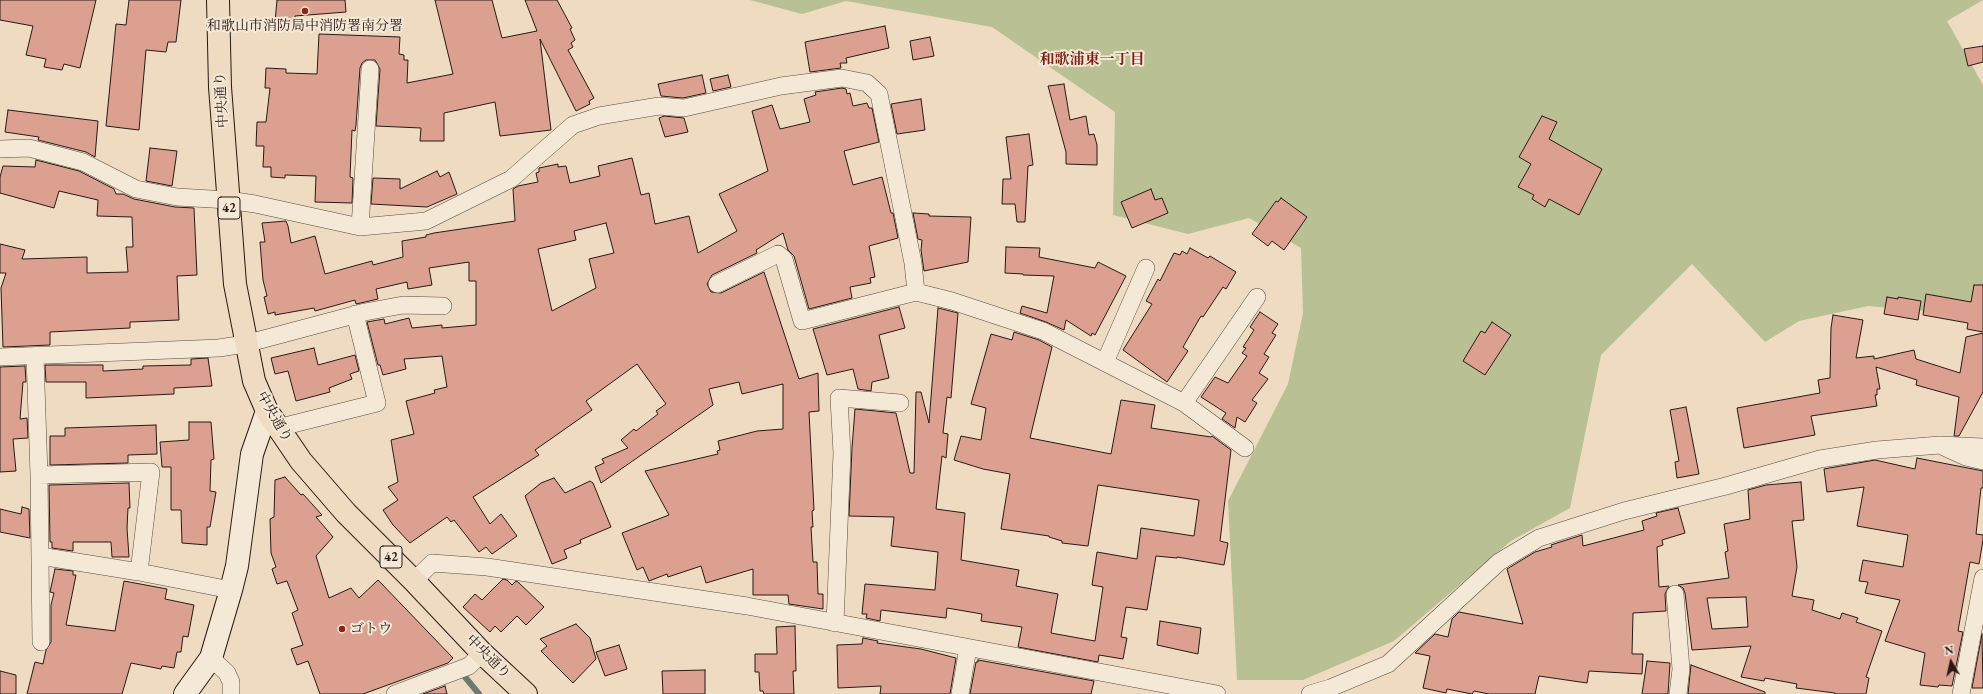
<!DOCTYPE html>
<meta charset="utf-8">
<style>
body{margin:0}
#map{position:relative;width:1983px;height:694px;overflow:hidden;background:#eedbc1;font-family:"EB Garamond",serif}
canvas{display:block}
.north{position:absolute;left:1931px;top:642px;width:40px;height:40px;-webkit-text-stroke:3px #f4e8d7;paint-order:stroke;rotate:351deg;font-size:11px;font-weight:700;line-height:16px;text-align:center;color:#281914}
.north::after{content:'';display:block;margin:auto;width:14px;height:18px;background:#281914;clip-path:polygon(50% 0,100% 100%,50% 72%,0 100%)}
</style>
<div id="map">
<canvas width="1983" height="694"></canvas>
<div class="north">N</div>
</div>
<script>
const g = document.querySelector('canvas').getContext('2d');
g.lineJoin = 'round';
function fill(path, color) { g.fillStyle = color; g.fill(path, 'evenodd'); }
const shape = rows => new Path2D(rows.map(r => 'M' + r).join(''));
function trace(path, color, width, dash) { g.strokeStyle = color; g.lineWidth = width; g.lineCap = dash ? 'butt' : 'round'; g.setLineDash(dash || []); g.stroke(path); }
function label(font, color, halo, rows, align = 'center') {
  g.font = font + ' "EB Garamond","Noto Serif JP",serif'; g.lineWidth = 4; g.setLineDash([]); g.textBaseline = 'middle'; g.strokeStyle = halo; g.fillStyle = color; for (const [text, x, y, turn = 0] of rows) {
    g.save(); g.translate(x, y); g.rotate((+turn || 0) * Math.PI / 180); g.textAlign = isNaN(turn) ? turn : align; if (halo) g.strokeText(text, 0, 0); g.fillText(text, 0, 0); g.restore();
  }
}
fill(shape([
 [750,0,1983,0,1947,21,1983,85,1983,316,1868,306,1799,321,1765,342,1692,264,1601,355,1570,508,1511,541,1394,641,1303,680,1237,680,1228,501,1288,384,1303,313,1301,248,1249,218,1188,234,1113,215,1115,112,992,27,846,1,802,14]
]), '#b9c093');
trace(shape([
 [465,677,479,694]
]), '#6c7a73', 6);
const building = shape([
 [0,0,96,0,80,68,64,64,62,70,44,67,46,59,26,55,33,26,0,20,0,0],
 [129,0,181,0,176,42,168,42,166,52,146,50,139,130,106,126,116,24,126,25,129,0],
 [277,0,345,0,346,12,295,16,295,23,275,22,277,0],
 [435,0,492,0,502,38,537,31,525,0,557,0,572,28,570,29,575,40,571,43,573,47,568,50,594,98,589,101,590,104,576,111,540,39,551,130,500,136,495,102,444,113,444,141,420,141,421,128,376,126,380,69,375,60,366,60,362,63,360,68,356,125,355,131,352,130,350,177,353,178,352,203,315,202,316,176,285,175,285,178,271,177,271,167,263,167,264,146,256,146,257,122,266,122,270,88,265,88,266,68,286,69,286,73,317,74,319,34,400,37,399,54,404,55,404,60,408,60,407,83,453,74,435,0],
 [885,26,889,48,846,58,847,63,840,63,841,68,810,72,805,42,885,26],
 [930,37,934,56,913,60,910,41,930,37],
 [1983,46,1983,62,1968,66,1964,49,1983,46],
 [702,75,706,93,683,98,661,96,658,84,702,75],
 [728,75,731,87,713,91,710,79,728,75],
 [1064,84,1070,120,1086,116,1089,135,1094,134,1097,145,1097,165,1066,164,1066,152,1048,86,1064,84],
 [842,88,846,89,847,94,850,93,853,106,867,103,869,108,872,108,879,142,844,151,853,185,882,177,891,213,893,213,898,238,869,246,875,277,870,278,871,283,850,287,852,298,809,309,794,256,788,250,783,233,756,250,757,253,712,275,707,284,711,292,721,293,764,272,799,379,818,373,819,411,809,412,814,510,812,511,813,527,811,527,813,562,817,562,818,594,823,594,823,609,789,604,788,595,753,595,753,569,706,583,701,566,668,577,667,574,649,581,643,567,637,570,622,533,669,515,645,471,718,454,717,451,720,450,718,441,757,431,783,429,783,384,742,394,739,382,709,389,713,405,601,483,595,467,604,463,602,459,628,448,621,440,634,429,636,431,658,414,656,411,666,404,637,364,586,401,592,410,535,450,539,455,473,497,490,524,501,514,517,536,492,554,486,547,479,552,454,520,451,522,447,517,410,543,393,525,383,510,398,500,388,487,398,482,391,440,414,434,406,401,435,393,434,390,447,387,442,356,404,359,406,369,383,375,380,365,378,365,367,322,384,319,385,324,409,318,412,328,442,325,442,328,476,325,476,281,469,281,469,262,429,268,432,285,408,289,407,282,376,289,378,299,356,304,355,300,315,311,314,308,275,315,275,312,268,314,264,297,267,296,263,280,260,242,265,242,262,223,286,221,288,226,291,243,315,236,325,274,372,261,373,265,403,257,402,241,426,237,426,235,434,233,515,221,513,189,518,186,538,182,536,173,539,172,539,168,558,164,558,167,566,166,570,183,600,176,598,166,632,158,641,195,649,193,655,224,689,216,698,253,737,231,719,194,768,171,752,111,772,105,780,129,810,122,804,99,816,95,815,92,842,88],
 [606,223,614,253,589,259,596,288,552,311,538,249,576,240,574,231,606,223],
 [921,99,925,130,897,134,891,104,921,99],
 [8,110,98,121,95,157,86,152,38,140,39,137,5,132,8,110],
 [664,116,684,118,688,132,665,137,659,118,664,116],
 [1542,116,1557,122,1549,139,1602,169,1579,215,1549,199,1545,207,1532,199,1534,195,1518,187,1531,164,1519,157,1542,116],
 [1029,134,1033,165,1028,166,1025,222,1017,222,1015,204,1002,204,1003,179,1011,179,1006,137,1029,134],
 [150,148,177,151,172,186,146,181,150,148],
 [36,160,79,171,114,189,116,194,123,194,134,199,175,207,194,208,197,275,177,276,179,320,130,322,130,328,50,332,50,345,3,347,1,288,6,273,0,273,0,244,25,250,22,259,87,257,87,273,128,272,126,247,133,247,132,217,97,216,98,200,59,191,54,208,0,193,0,177,3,166,35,167,36,160],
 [437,171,440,177,449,172,457,194,427,207,371,204,373,178,400,179,400,189,437,171],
 [1151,189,1155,200,1162,198,1168,213,1132,228,1121,202,1151,189],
 [1281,198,1307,217,1284,250,1272,241,1268,246,1252,234,1276,201,1278,202,1281,198],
 [913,213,929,214,929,216,971,217,968,262,924,271,921,250,922,240,918,239,913,213],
 [1006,247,1040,248,1039,257,1095,268,1098,262,1126,276,1095,335,1092,333,1091,336,1066,320,1064,330,1046,322,1020,313,1022,306,1047,313,1054,276,1023,275,1023,274,1005,273,1006,247],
 [1190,248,1208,258,1210,256,1236,272,1226,289,1223,287,1203,317,1201,316,1183,347,1188,351,1167,382,1123,350,1152,304,1146,301,1158,279,1160,281,1174,253,1180,255,1182,251,1187,254,1190,248],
 [1974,285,1983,285,1983,332,1967,329,1968,323,1923,315,1926,294,1971,302,1974,285],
 [1887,297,1898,299,1898,297,1921,301,1918,320,1884,314,1887,297],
 [899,307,905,328,879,335,889,378,872,382,871,391,858,389,853,369,827,375,813,329,899,307],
 [938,308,958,313,951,398,947,397,943,433,948,434,946,458,942,456,936,509,965,513,961,560,1019,570,1016,586,1058,594,1051,633,1095,641,1103,587,1092,585,1097,552,1137,559,1141,528,1194,536,1199,500,1098,485,1088,546,1062,543,1062,541,1049,537,1049,536,1001,529,1010,474,983,469,954,460,961,436,981,440,986,408,971,404,991,334,1012,340,1014,332,1039,340,1052,347,1030,438,1111,454,1121,400,1155,405,1151,428,1211,437,1212,436,1231,450,1220,541,1228,543,1224,565,1177,557,1177,558,1156,556,1147,610,1126,607,1121,637,1127,638,1123,659,1099,655,1098,662,1018,647,1022,627,981,621,982,614,947,608,946,618,881,610,880,621,866,618,867,614,862,614,865,584,935,590,938,552,891,546,894,517,849,516,852,448,855,409,896,413,910,473,914,473,916,392,921,392,929,423,938,308],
 [1260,312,1278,324,1272,333,1276,335,1264,354,1269,357,1259,373,1268,379,1252,400,1257,403,1245,422,1237,417,1235,428,1222,419,1226,413,1201,397,1215,377,1228,383,1247,356,1242,353,1246,348,1243,347,1254,330,1250,327,1260,312],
 [1833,315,1863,320,1856,358,1874,356,1874,359,1914,350,1916,359,1960,373,1966,337,1983,333,1983,392,1959,436,1954,436,1959,397,1916,385,1917,380,1876,367,1880,389,1877,389,1877,395,1875,395,1877,406,1811,416,1815,435,1744,448,1737,408,1820,393,1818,380,1830,378,1831,328,1833,315],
 [1492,322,1511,335,1485,375,1463,361,1481,331,1485,333,1492,322],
 [314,348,318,365,355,355,359,371,350,374,352,379,329,388,330,392,296,401,288,371,275,374,271,358,314,348],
 [208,358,212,386,174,388,174,394,86,398,86,382,46,382,45,365,103,365,103,371,143,369,143,366,191,365,191,359,208,358],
 [25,366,26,382,23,382,20,419,27,418,28,438,13,439,16,471,0,472,0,367,25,366],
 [1686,407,1699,474,1677,478,1675,462,1679,461,1670,410,1686,407],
 [189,422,211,422,214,459,211,460,210,491,216,492,210,527,207,527,207,545,182,543,181,510,171,510,171,467,162,467,160,442,189,440,189,422],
 [156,425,157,454,128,455,128,463,50,465,50,436,65,436,65,428,156,425],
 [1917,458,1983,471,1983,488,1981,488,1976,534,1983,535,1983,540,1979,564,1970,562,1958,631,1963,632,1952,686,1939,685,1938,687,1920,685,1925,653,1885,641,1900,600,1865,593,1868,582,1859,581,1863,560,1903,567,1908,535,1857,526,1864,487,1827,492,1824,469,1875,460,1915,469,1917,458],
 [285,477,301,495,303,494,322,515,316,517,333,537,316,556,329,598,351,588,359,598,378,580,453,658,448,663,363,694,320,694,308,661,297,665,291,649,303,645,292,613,298,610,287,581,277,584,272,569,276,567,271,553,270,519,274,517,275,480,285,477],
 [554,478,565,493,590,481,593,483,611,527,580,540,581,543,564,550,567,558,552,564,525,496,541,483,554,478],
 [1801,482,1804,520,1792,521,1797,567,1792,596,1814,600,1812,610,1840,619,1842,613,1858,618,1856,622,1882,631,1866,677,1869,678,1866,694,1835,694,1835,693,1796,688,1797,684,1765,678,1764,681,1741,677,1751,646,1692,650,1685,593,1683,588,1678,585,1729,578,1725,552,1728,551,1724,524,1750,519,1748,490,1766,485,1801,482],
 [1746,597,1748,627,1712,629,1707,598,1746,597],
 [129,483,130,508,128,508,127,528,129,557,112,557,111,542,73,542,73,551,52,548,52,542,50,542,49,485,129,483],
 [22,507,29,509,30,538,0,532,0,509,21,514,22,507],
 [1678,508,1685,533,1662,540,1663,545,1657,547,1659,587,1669,586,1665,594,1666,611,1633,613,1632,654,1643,654,1642,674,1589,671,1587,683,1539,676,1535,694,1489,694,1474,691,1472,694,1447,689,1446,693,1423,688,1430,656,1415,653,1435,634,1448,637,1452,619,1459,612,1523,624,1507,569,1535,552,1552,547,1551,545,1582,535,1583,546,1644,530,1642,521,1657,516,1656,513,1678,508],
 [55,569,73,571,73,575,76,575,66,625,115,631,124,581,167,589,165,599,194,605,188,637,183,636,181,652,177,652,174,668,162,666,161,669,131,663,122,694,27,694,35,662,43,664,46,650,51,642,51,605,54,593,50,592,55,569],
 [503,579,507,580,512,585,516,581,518,582,544,607,526,625,517,616,501,632,495,626,490,632,463,607,475,594,482,600,503,579],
 [1160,621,1201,628,1198,654,1157,645,1160,621],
 [576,624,590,638,596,659,573,683,541,651,547,646,540,639,576,624],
 [795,626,796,671,793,671,794,694,764,694,763,691,760,691,759,672,755,672,755,654,777,654,776,627,795,626],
 [1982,634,1983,688,1972,688,1982,634],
 [863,638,878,641,877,643,921,649,956,658,950,694,880,694,881,686,838,688,837,645,862,644,863,638],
 [619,645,627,669,605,676,596,652,619,645],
 [978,660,1094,681,1091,694,970,694,976,662,978,662,978,660],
 [1647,661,1670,663,1668,694,1642,694,1647,661],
 [1691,665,1765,692,1765,694,1688,694,1691,665],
 [705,670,705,694,663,694,662,671,705,670],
 [0,671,16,675,16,694,0,694,0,671],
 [445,686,447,694,423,694,445,686]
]);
fill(building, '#dca091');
trace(building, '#281914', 1);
const street = shape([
 [0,149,29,148,83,162,136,189,177,197,228,200,255,204,360,227,426,221,511,179,573,125,599,116,659,106,684,108,781,86,842,78,867,83,879,94,913,263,916,292],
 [360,227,370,69],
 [717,284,778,254,784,259,802,321,916,292,952,301,1043,331,1184,403,1245,448],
 [35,356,39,475],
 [0,357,219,348,245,344,365,312,403,305,443,306],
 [1105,362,1146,268],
 [1184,403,1257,297],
 [277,428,377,403,355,314],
 [1944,447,1966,457,1983,461],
 [40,556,139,572,231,590],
 [414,581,432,563,487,567,747,606,1217,694],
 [1675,594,1681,669,1678,694],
 [835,623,842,453,839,398,900,403],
 [41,642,39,475,151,472,139,572],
 [211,658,227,673,231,682,231,694],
 [395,694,469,666,482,653],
 [960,694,968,648],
 [1310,694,1330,688,1388,664,1499,562,1539,538,1624,511,1726,486,1820,459,1877,450,1940,445,1983,447],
 [1961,694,1983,578]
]);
const secondary = shape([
 [185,694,211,658,231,590,237,566,252,454,267,411]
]);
const highway = shape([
 [218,0,220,87,235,284,254,381,267,411,301,461,346,513,414,581,482,653,526,694]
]);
trace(street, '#5a4a3f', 18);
trace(secondary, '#281914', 24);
trace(highway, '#281914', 24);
trace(street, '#f4e8d7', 17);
trace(secondary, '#f4e8d7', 22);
trace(highway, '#eedbc1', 22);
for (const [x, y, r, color] of [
 [305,11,4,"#8f2418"],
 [342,629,4,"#8f2418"]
]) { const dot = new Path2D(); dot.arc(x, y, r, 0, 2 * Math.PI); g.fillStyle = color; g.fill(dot); trace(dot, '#f4e8d7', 1.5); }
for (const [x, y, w] of [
 [229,208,22],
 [391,557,22]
]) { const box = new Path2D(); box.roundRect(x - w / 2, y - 11, w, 22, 3); g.fillStyle = '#f4e8d7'; g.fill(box); trace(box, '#281914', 1); }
label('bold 13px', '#281914', null, [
 ["42",229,208],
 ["42",391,557]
]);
label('14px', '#281914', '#f4e8d7', [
 ["和歌山市消防局中消防署南分署",305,26],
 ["ゴトウ",350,629,"left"]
]);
label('14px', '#281914', '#f4e8d7', [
 ["中央通り",222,100,-93],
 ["中央通り",274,417,60],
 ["中央通り",488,657,45]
]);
label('bold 15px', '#7a1f14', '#f4e8d7', [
 ["和歌浦東一丁目",1092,60]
]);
</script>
